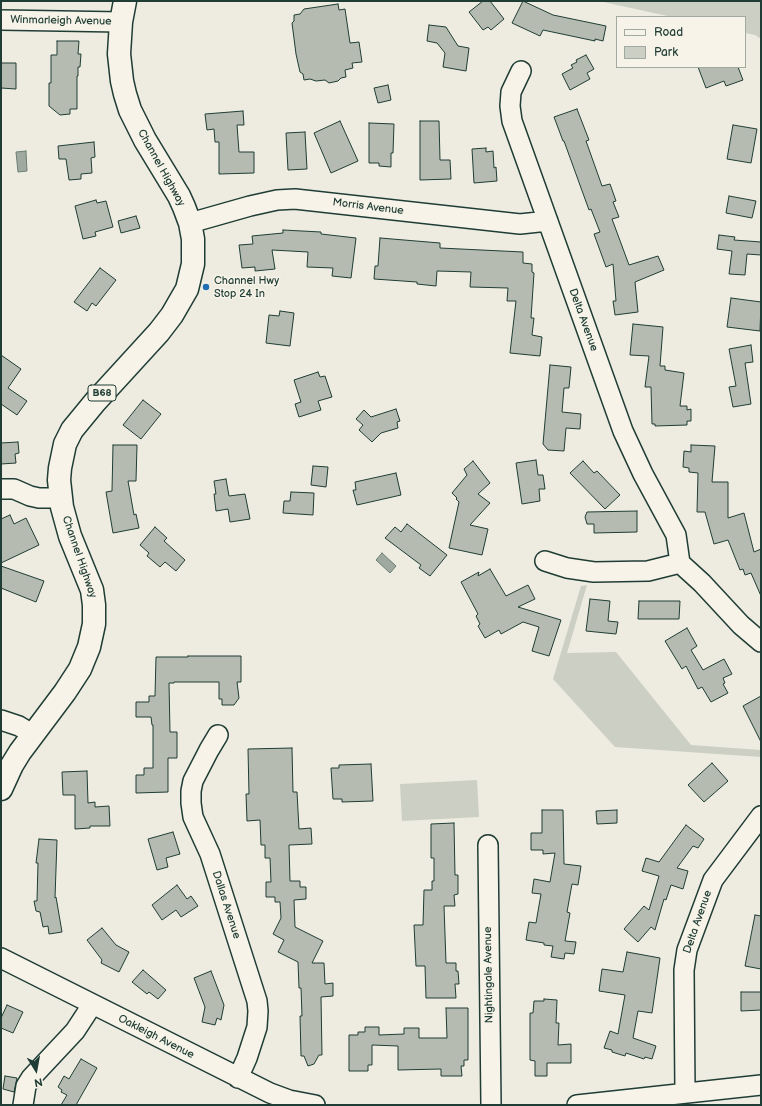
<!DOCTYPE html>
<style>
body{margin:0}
#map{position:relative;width:762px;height:1106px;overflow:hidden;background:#eeece1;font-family:"Balsamiq Sans",sans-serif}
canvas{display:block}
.frame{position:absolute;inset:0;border:2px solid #1f3d34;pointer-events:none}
.legend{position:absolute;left:616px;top:16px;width:130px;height:52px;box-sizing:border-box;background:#f7f3e8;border:1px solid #a1aaa0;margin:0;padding:5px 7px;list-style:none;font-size:12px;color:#1f3d34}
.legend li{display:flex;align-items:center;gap:8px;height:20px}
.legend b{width:20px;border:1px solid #a1aaa0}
.north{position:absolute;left:16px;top:1050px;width:40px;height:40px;-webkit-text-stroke:3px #f7f3e8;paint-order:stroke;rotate:169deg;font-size:11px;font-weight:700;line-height:16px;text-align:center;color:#1f3d34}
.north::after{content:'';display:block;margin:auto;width:14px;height:18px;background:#1f3d34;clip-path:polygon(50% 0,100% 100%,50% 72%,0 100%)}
</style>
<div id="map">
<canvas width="762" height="1106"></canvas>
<div class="frame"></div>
<ul class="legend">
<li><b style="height:5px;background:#f7f3e8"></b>Road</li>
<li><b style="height:11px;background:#cccfc4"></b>Park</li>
</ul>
<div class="north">N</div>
</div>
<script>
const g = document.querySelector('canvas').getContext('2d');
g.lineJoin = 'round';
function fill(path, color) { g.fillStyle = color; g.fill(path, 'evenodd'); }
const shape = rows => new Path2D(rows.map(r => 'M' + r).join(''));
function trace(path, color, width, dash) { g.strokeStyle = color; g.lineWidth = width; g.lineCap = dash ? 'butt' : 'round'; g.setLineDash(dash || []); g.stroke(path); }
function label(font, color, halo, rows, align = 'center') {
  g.font = font + ' "Balsamiq Sans",sans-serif'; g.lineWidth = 3; g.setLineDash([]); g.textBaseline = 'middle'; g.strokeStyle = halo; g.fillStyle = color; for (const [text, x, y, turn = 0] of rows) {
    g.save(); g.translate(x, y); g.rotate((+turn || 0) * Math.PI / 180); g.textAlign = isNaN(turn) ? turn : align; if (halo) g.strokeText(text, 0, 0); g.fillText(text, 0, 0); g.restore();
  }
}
fill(shape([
 [599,1,761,1,761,39,755,35,745,33,745,17,672,17],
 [587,585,567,653,616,652,691,745,761,750,761,757,615,747,553,679,581,586],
 [477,780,479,817,402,821,400,784]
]), '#cccfc4');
const water = shape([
 [26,151,27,171,18,172,16,152,26,151],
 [382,553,396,566,390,573,376,560,382,553]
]);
fill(water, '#9fa99f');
trace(water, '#6c7e74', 1);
const building = shape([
 [483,1,490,1,504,19,491,30,488,27,483,30,469,12,483,1],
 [523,1,553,15,606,26,603,41,595,39,595,41,543,30,540,36,512,23,523,1],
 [338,4,339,10,345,9,350,43,359,42,362,62,352,63,353,68,345,70,346,77,341,78,338,81,329,83,325,80,316,81,310,79,304,80,303,74,300,72,296,54,292,23,294,21,294,15,300,14,304,9,338,4],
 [429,25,446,27,458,46,469,48,466,71,443,67,445,53,437,43,427,41,429,25],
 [57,41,79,41,78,54,81,54,80,67,78,67,78,76,77,76,77,109,70,109,70,114,60,115,49,106,49,83,51,83,51,55,57,55,57,41],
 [586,55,594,69,587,73,590,79,570,90,562,74,573,68,571,65,577,62,576,60,586,55],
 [1,63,16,63,16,89,1,88,1,63],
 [698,67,738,67,743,80,726,86,724,81,706,88,698,67],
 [388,85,391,100,378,103,374,88,388,85],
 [577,109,589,140,586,141,602,186,610,184,616,201,613,202,619,217,612,219,629,265,658,256,664,270,635,282,638,312,615,315,613,301,616,301,613,264,606,267,594,234,600,232,591,209,589,210,564,141,563,141,554,117,577,109],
 [243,111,244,125,237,125,239,152,254,152,254,173,219,174,219,142,215,142,214,129,207,130,205,114,243,111],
 [340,121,358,161,331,173,314,133,340,121],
 [420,121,439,121,440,160,450,160,451,179,420,180,420,121],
 [369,123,394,124,393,153,391,153,391,167,379,166,379,163,369,163,369,123],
 [733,125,757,129,751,163,727,159,733,125],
 [305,132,307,169,288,170,286,133,305,132],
 [94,142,95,157,91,158,92,173,81,174,81,179,69,180,66,159,59,159,58,146,94,142],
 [486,148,486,152,493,151,494,168,496,167,497,181,474,183,472,149,486,148],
 [729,196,756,201,752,218,726,213,729,196],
 [96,200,97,203,106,201,113,227,95,232,96,236,83,239,75,206,96,200],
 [136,216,140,228,121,233,118,221,136,216],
 [283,230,321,232,321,234,356,238,351,278,332,276,333,268,307,267,308,252,272,250,275,269,255,271,255,267,242,268,239,245,253,244,252,236,283,233,283,230],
 [719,235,735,237,734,240,761,242,761,255,747,254,745,275,729,274,732,251,717,249,719,235],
 [380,238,440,243,440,248,523,252,523,263,532,264,532,272,534,273,531,318,534,318,532,335,542,337,540,356,510,353,516,301,507,301,508,288,470,287,471,272,437,271,436,286,417,284,417,282,374,279,375,266,378,266,380,238],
 [100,268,116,280,96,306,92,303,87,311,74,302,100,268],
 [731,298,761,302,760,331,727,327,731,298],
 [280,311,294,313,290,346,266,343,269,315,279,316,280,311],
 [633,324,663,327,660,366,665,366,665,370,684,373,680,406,687,406,687,410,691,409,691,421,687,421,687,425,655,426,655,424,652,424,651,387,645,387,649,356,630,355,633,324],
 [751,345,753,362,745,363,751,404,733,407,729,387,736,386,729,349,751,345],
 [1,355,21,369,8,388,27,401,17,415,1,404,1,355],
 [550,365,571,367,569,388,564,388,562,412,581,414,580,429,566,428,564,451,548,450,543,444,550,365],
 [318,372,320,377,325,376,332,397,318,401,321,410,299,417,295,404,301,402,294,380,318,372],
 [143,400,161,414,141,439,123,425,143,400],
 [396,409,400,421,397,422,398,428,381,433,372,442,359,430,363,425,356,419,364,410,371,417,396,409],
 [18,442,19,453,15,454,16,463,1,464,1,443,18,442],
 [113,445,137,445,136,481,128,481,134,515,136,514,139,528,113,533,106,492,112,491,113,445],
 [691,445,715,446,712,482,728,482,728,518,744,513,754,552,761,549,761,596,751,573,745,575,743,569,740,570,728,540,714,544,705,512,697,512,698,473,689,472,689,468,683,467,684,451,691,452,691,445],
 [536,460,538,475,543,475,545,489,539,489,540,501,522,504,516,463,536,460],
 [473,461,490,483,478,494,490,503,470,525,488,529,482,555,449,548,459,502,456,499,457,498,452,493,467,475,464,469,473,461],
 [583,461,594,473,597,471,620,495,605,509,570,473,583,461],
 [313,466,328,467,326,487,311,485,313,466],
 [396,473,401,495,357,505,353,490,356,490,355,482,396,473],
 [226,479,229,496,245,494,250,519,230,522,228,509,216,511,214,494,216,494,214,481,226,479],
 [291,492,314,493,313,515,283,513,284,501,290,501,291,492],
 [637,511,637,532,594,533,594,524,587,524,585,517,587,512,637,511],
 [10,515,14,524,26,518,39,545,1,563,1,519,10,515],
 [407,524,447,555,430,576,419,568,421,565,385,538,395,527,401,532,407,524],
 [155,527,167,538,164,541,185,560,176,571,165,562,160,567,147,556,149,553,140,545,155,527],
 [1,566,44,581,36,602,1,588,1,566],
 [490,569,506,596,528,585,535,599,518,607,561,620,549,656,532,651,539,627,523,622,501,634,499,630,485,638,478,626,480,624,476,616,478,614,461,582,479,572,478,576,490,569],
 [590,599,610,601,608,621,618,622,616,634,586,631,590,599],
 [639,601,680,601,679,619,638,619,639,601],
 [687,628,697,646,691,650,703,670,724,659,732,674,723,678,725,683,723,684,728,693,711,702,702,687,698,689,686,666,682,669,665,641,687,628],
 [188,656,241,656,241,682,237,682,239,698,234,705,222,705,222,699,219,699,219,682,174,682,174,683,169,683,170,732,177,732,177,758,168,758,168,792,136,793,136,775,144,775,144,768,153,768,153,725,152,725,151,717,136,717,136,702,149,702,149,696,155,696,156,657,188,657,188,656],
 [761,696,761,742,743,706,761,696],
 [292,748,293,792,297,792,299,829,311,828,312,844,289,845,290,881,300,881,300,887,306,887,306,899,294,900,295,927,323,941,312,963,324,963,325,984,333,983,333,996,321,997,322,1055,319,1055,314,1064,308,1066,304,1056,301,1056,300,1016,302,1016,301,988,299,988,298,962,278,952,284,940,273,934,281,918,280,902,275,902,275,897,266,897,266,882,271,882,270,858,265,858,265,845,261,845,260,820,247,821,246,794,249,794,248,749,292,748],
 [712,763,728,781,704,802,688,785,712,763],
 [371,764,373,801,342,802,342,799,333,799,331,768,339,768,339,765,371,764],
 [87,771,88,803,95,802,95,807,109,806,110,826,90,826,90,828,75,829,75,795,63,795,62,772,87,771],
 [542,810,563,810,564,864,581,866,578,885,572,884,567,912,570,913,565,941,576,942,574,954,565,953,564,959,551,957,553,946,544,945,544,943,526,940,529,922,536,923,541,894,532,893,534,879,550,882,555,853,543,854,543,850,531,850,531,833,542,833,542,810],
 [617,810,617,823,597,824,596,811,617,810],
 [454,823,455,875,458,875,458,894,454,895,455,906,444,906,446,963,456,963,456,971,458,971,459,984,455,984,456,998,426,998,425,966,416,966,414,925,423,925,424,890,432,890,432,881,434,881,434,858,431,858,431,824,454,823],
 [686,825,704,839,698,848,693,846,677,868,688,871,683,889,671,885,666,900,664,899,655,930,651,927,638,942,624,929,644,906,649,910,659,876,642,871,646,858,659,862,686,825],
 [173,832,180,854,166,858,168,867,157,870,148,839,173,832],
 [39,839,57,840,55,898,56,897,62,932,49,934,48,926,43,927,40,912,36,911,34,901,37,901,38,863,36,863,39,839],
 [177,885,187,899,191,896,198,906,181,917,176,910,162,920,152,905,177,885],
 [755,915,761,916,761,969,745,966,755,915],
 [102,928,116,945,129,952,119,972,101,963,102,960,87,940,102,928],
 [627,952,660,958,652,1013,638,1011,633,1038,656,1046,652,1059,645,1057,644,1059,626,1053,625,1056,612,1052,612,1050,604,1048,610,1031,618,1034,625,995,599,991,602,969,623,972,627,952],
 [143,970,166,990,158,999,149,992,147,994,132,982,143,970],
 [211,971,224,1005,221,1020,217,1018,215,1025,202,1022,205,1007,194,978,211,971],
 [741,992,761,992,761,1010,741,1011,741,992],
 [544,999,557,1000,556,1023,559,1023,558,1045,571,1044,571,1063,547,1063,547,1076,535,1076,535,1061,530,1060,530,1013,533,1013,534,1001,544,1001,544,999],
 [7,1005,23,1012,13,1033,1,1028,1,1018,7,1005],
 [446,1008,468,1008,468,1060,464,1060,464,1066,461,1066,462,1076,441,1076,441,1069,398,1070,398,1046,372,1045,372,1065,368,1065,368,1071,349,1071,349,1035,358,1035,358,1032,365,1032,365,1027,379,1027,379,1035,404,1034,404,1028,419,1028,419,1038,447,1038,446,1008],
 [81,1059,97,1068,76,1105,61,1105,67,1095,61,1092,62,1090,58,1087,64,1076,69,1079,81,1059],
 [5,1076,17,1078,14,1092,3,1089,5,1076]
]);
fill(building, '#b5bbb0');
trace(building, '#1f3d34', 1);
const minor = shape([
 [1,20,121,22],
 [521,71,511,92,510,106,512,121,623,431,643,474,676,535,680,563,702,583,741,625,761,642],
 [190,223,250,206,277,200,295,199,520,224,548,221],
 [1,489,14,489,30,496,39,498,61,498],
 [545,561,567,568,594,572,648,571,680,563],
 [1,720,19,726,32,734],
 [218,735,209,750,193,781,191,791,191,803,193,817,210,854,257,1001,258,1011,257,1027,247,1058,238,1078],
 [488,845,491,1105],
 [1,958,270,1093,289,1100,315,1105],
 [685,1093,684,970,687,950,713,880,761,816],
 [23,1105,26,1086,31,1078,75,1031,92,1005],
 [577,1105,761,1085]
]);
const major = shape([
 [1,789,12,765,20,752,65,692,80,669,89,647,94,624,94,605,92,590,70,536,62,507,59,480,60,468,65,444,72,430,95,402,159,332,172,315,187,289,193,264,193,239,190,223,184,207,179,196,145,140,130,110,125,94,122,81,119,54,121,22,125,1]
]);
trace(minor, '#1f3d34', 22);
trace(major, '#1f3d34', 25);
trace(minor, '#f7f3e8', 19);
trace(major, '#f7f3e8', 22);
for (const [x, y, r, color] of [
 [206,287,4,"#1f6fb2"]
]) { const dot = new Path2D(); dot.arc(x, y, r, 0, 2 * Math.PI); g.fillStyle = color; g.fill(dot); trace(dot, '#f7f3e8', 1.5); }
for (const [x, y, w] of [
 [102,393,28]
]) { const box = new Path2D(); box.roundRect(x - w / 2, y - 8, w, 16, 3); g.fillStyle = '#f7f3e8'; g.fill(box); trace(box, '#1f3d34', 1); }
label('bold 10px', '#1f3d34', null, [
 ["B68",102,393]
]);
label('11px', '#1f3d34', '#f7f3e8', [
 ["Winmarleigh Avenue",61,21,1],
 ["Channel Highway",161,168,61],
 ["Morris Avenue",368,207,7],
 ["Delta Avenue",583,320,70],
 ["Channel Highway",79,557,71],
 ["Dallas Avenue",226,905,72],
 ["Delta Avenue",698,922,-71],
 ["Nightingale Avenue",489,975,-91],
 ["Oakleigh Avenue",156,1037,27]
]);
label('11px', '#1f3d34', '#f7f3e8', [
 ["Channel Hwy",214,281],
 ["Stop 24 In",214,294]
], 'left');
</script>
